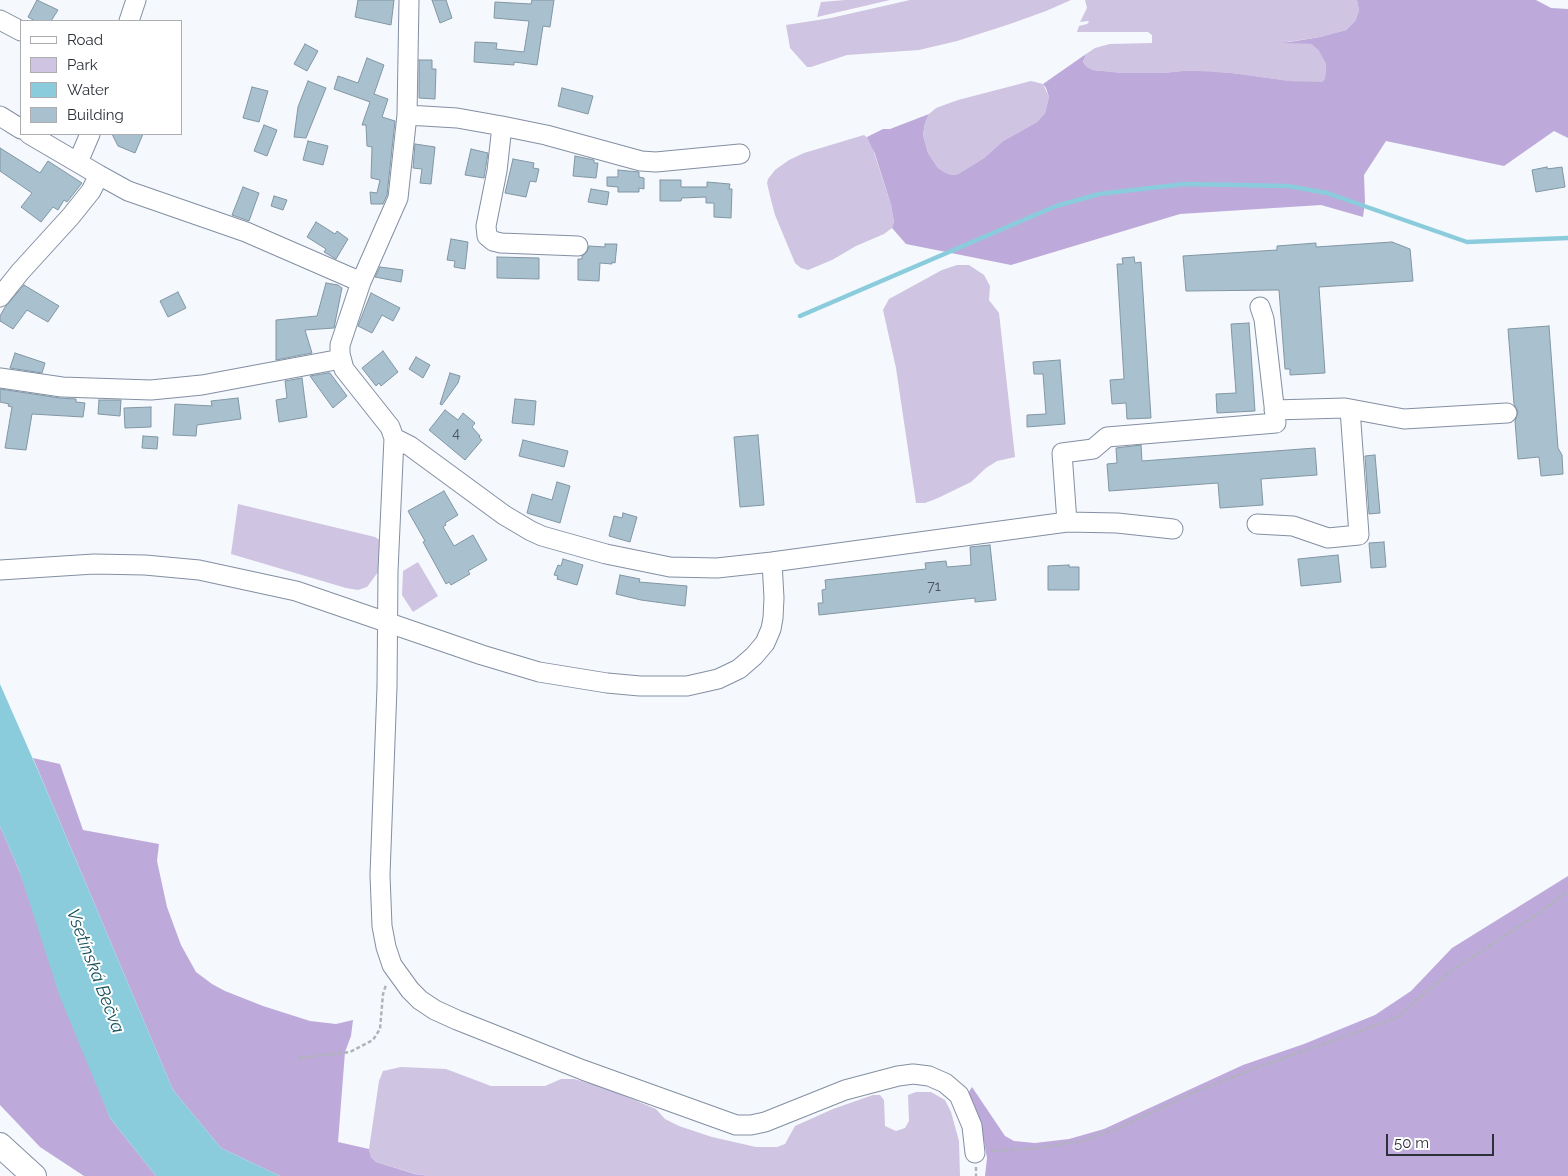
<!DOCTYPE html>
<meta charset="utf-8">
<style>
body{margin:0}
#map{position:relative;width:1568px;height:1176px;overflow:hidden;background:#f5f8fc;font-family:Raleway,sans-serif}
canvas{display:block}
.legend{position:absolute;left:20px;top:20px;width:162px;height:115px;box-sizing:border-box;background:#fff;border:1px solid #abadb0;margin:0;padding:6px 9px;list-style:none;font-size:15px;color:#2c3139}
.legend li{display:flex;align-items:center;gap:10px;height:25px}
.legend b{width:25px;border:1px solid #abadb0}
.scale{position:absolute;left:1386px;top:1134px;width:108px;height:22px;box-sizing:border-box;border:2px solid #2c3139;border-top:0;padding-left:6px;font-size:15px;line-height:18px;white-space:nowrap;color:#2c3139;-webkit-text-stroke:4px #fff;paint-order:stroke}
</style>
<div id="map">
<canvas width="1568" height="1176"></canvas>
<ul class="legend">
<li><b style="height:6px;background:#fff"></b>Road</li>
<li><b style="height:14px;background:#cfc4e2"></b>Park</li>
<li><b style="height:14px;background:#8bccdc"></b>Water</li>
<li><b style="height:14px;background:#a9c0cf"></b>Building</li>
</ul>
<div class="scale">50 m</div>
</div>
<script>
const g = document.querySelector('canvas').getContext('2d');
g.lineJoin = 'round';
function fill(path, color) { g.fillStyle = color; g.fill(path, 'evenodd'); }
const shape = rows => new Path2D(rows.map(r => 'M' + r).join(''));
function trace(path, color, width, dash) { g.strokeStyle = color; g.lineWidth = width; g.lineCap = dash ? 'butt' : 'round'; g.setLineDash(dash || []); g.stroke(path); }
function label(font, color, halo, rows, align = 'center') {
  g.font = font + ' Raleway,sans-serif'; g.lineWidth = 4; g.setLineDash([]); g.textBaseline = 'middle'; g.strokeStyle = halo; g.fillStyle = color; for (const [text, x, y, turn = 0] of rows) {
    g.save(); g.translate(x, y); g.rotate((+turn || 0) * Math.PI / 180); g.textAlign = isNaN(turn) ? turn : align; if (halo) g.strokeText(text, 0, 0); g.fillText(text, 0, 0); g.restore();
  }
}
fill(shape([
 [845,0,890,0,817,17,821,2],
 [910,0,1071,0,1046,11,1010,24,957,41,919,50,847,55,811,67,807,67,790,48,786,25,831,18],
 [1085,0,1357,0,1359,11,1355,21,1346,30,1320,37,1287,42,1311,44,1320,52,1326,64,1325,78,1322,82,1317,83,1289,81,1232,73,1182,71,1163,73,1123,73,1093,70,1087,67,1083,62,1086,54,1095,48,1110,44,1152,43,1152,35,1148,32,1077,32,1079,26,1087,24,1089,22,1088,21,1080,22,1087,8],
 [1031,81,1043,84,1049,97,1045,113,1037,122,1003,141,984,158,958,174,952,175,946,173,938,168,928,153,923,135,925,123,929,114,936,108,958,100],
 [864,135,870,140,891,205,894,222,892,228,884,234,856,246,832,260,808,270,801,268,795,263,775,215,771,200,767,183,768,179,775,170,789,160,804,153],
 [957,265,969,265,984,275,990,286,989,300,999,313,1015,457,997,461,986,468,971,482,938,498,925,503,916,503,896,368,883,310,889,299,942,270],
 [238,504,375,537,381,541,378,572,367,587,358,590,346,588,231,554],
 [418,562,438,596,413,612,402,595,403,571],
 [401,1067,446,1069,491,1086,545,1086,561,1079,574,1079,603,1087,656,1109,665,1119,679,1126,712,1137,756,1147,777,1147,785,1144,795,1126,833,1109,873,1095,880,1095,884,1100,885,1126,896,1131,905,1128,909,1121,908,1095,916,1092,931,1092,945,1100,951,1112,959,1141,960,1176,429,1176,416,1174,376,1162,371,1157,369,1149,379,1081,383,1071]
]), '#cfc4e2');
fill(shape([
 [1357,0,1536,0,1551,8,1568,9,1568,138,1554,131,1504,166,1386,141,1364,175,1365,202,1363,217,1321,205,1180,214,1011,265,906,244,892,228,894,222,891,205,875,154,867,137,883,129,890,129,929,114,925,123,923,135,928,153,938,168,946,173,952,175,958,174,984,158,1003,141,1037,122,1045,113,1049,97,1046,88,1043,84,1086,54,1083,62,1087,67,1093,70,1123,73,1163,73,1182,71,1199,71,1232,73,1290,81,1322,82,1325,78,1326,64,1319,51,1311,44,1283,43,1320,37,1346,30,1355,21,1359,11],
 [33,758,60,764,83,830,159,844,157,861,167,907,181,945,196,972,212,984,225,991,263,1006,310,1021,336,1024,353,1020,351,1036,345,1052,338,1142,369,1149,371,1157,376,1162,415,1174,429,1176,280,1176,221,1148,173,1090],
 [0,826,19,870,110,1118,156,1176,84,1176,40,1147,0,1105],
 [1568,876,1568,1176,985,1176,987,1158,984,1141,967,1095,972,1087,1005,1136,1014,1141,1035,1143,1069,1139,1104,1129,1243,1065,1304,1044,1375,1015,1411,991,1452,948]
]), '#bdaada');
fill(shape([
 [0,684,43,782,173,1090,221,1148,280,1176,156,1176,110,1118,60,997,19,870,0,826]
]), '#8bccdc');
trace(shape([
 [800,316,1056,206,1099,194,1184,184,1288,186,1327,193,1467,242,1568,238]
]), '#8bccdc', 4.5);
const building = shape([
 [37,0,58,10,51,21,35,21,28,17,37,0],
 [358,0,394,0,391,25,355,17,358,0],
 [432,0,446,0,452,18,440,23,432,0],
 [532,0,554,0,550,27,543,26,537,65,514,62,514,65,474,62,475,42,497,43,496,49,524,52,529,21,494,18,495,2,531,4,532,0],
 [305,44,318,51,307,71,294,64,305,44],
 [367,58,384,65,374,94,388,99,382,117,395,121,387,195,383,204,371,204,370,192,377,193,380,180,371,178,372,147,367,146,366,125,362,125,370,102,334,89,338,76,358,83,367,58],
 [419,60,432,60,432,69,436,69,435,99,419,98,419,60],
 [308,81,326,88,306,138,294,137,298,107,308,81],
 [252,87,268,91,259,122,243,118,252,87],
 [562,88,593,96,588,114,558,106,562,88],
 [264,125,277,130,267,156,254,151,264,125],
 [112,134,143,134,135,153,118,146,112,134],
 [308,141,328,146,323,165,303,160,308,141],
 [415,144,435,147,431,184,420,183,422,169,413,168,415,144],
 [0,148,40,173,48,161,82,183,67,202,64,200,58,210,53,207,41,222,21,207,32,193,0,171,0,148],
 [471,149,488,153,484,178,465,175,471,149],
 [575,156,594,160,594,163,598,163,596,178,573,176,575,156],
 [513,159,534,163,533,168,539,169,536,182,530,181,526,197,505,193,513,159],
 [1547,167,1547,169,1562,167,1565,187,1536,192,1532,170,1547,167],
 [618,170,639,172,639,177,644,178,644,189,639,188,639,192,618,192,618,187,607,186,607,177,618,177,618,170],
 [660,180,681,180,681,187,707,187,707,182,730,184,729,189,732,189,731,218,714,217,714,203,706,203,706,197,682,198,681,201,660,201,660,180],
 [243,187,259,193,249,221,232,215,243,187],
 [591,189,609,192,607,205,588,202,591,189],
 [274,196,287,200,283,210,271,206,274,196],
 [316,222,335,234,337,231,348,239,336,259,324,252,326,249,307,237,316,222],
 [451,239,468,242,465,269,454,267,455,261,447,260,451,239],
 [1392,242,1410,249,1413,281,1319,287,1325,373,1290,375,1290,369,1285,369,1279,290,1186,291,1183,256,1277,250,1277,246,1316,243,1316,247,1392,242],
 [605,244,617,244,615,263,612,262,612,264,600,263,599,281,578,280,578,259,582,259,582,256,587,252,589,246,605,247,605,244],
 [497,257,539,258,539,279,497,278,497,257],
 [1134,257,1135,263,1141,262,1151,418,1127,419,1126,403,1112,404,1110,380,1124,379,1117,264,1123,264,1122,258,1134,257],
 [380,267,403,270,401,282,375,277,380,267],
 [326,283,338,285,342,288,334,328,305,330,312,353,276,360,276,320,317,316,326,283],
 [24,285,59,306,48,322,27,310,13,329,0,321,0,316,5,307,24,285],
 [178,292,186,308,168,317,160,301,178,292],
 [371,293,400,308,393,321,382,315,372,333,358,326,371,293],
 [1249,323,1255,411,1217,413,1216,394,1236,393,1231,324,1249,323],
 [1549,326,1558,448,1562,455,1563,474,1541,476,1539,457,1518,459,1515,421,1518,412,1514,404,1508,329,1549,326],
 [383,351,398,372,381,386,379,383,376,386,362,368,383,351],
 [15,353,45,363,42,373,10,368,15,353],
 [416,357,430,365,423,378,409,369,416,357],
 [1060,360,1065,424,1027,427,1027,415,1046,414,1043,374,1034,374,1033,362,1060,360],
 [328,373,330,373,347,396,333,408,310,376,328,373],
 [450,373,460,376,458,383,442,405,440,404,450,373],
 [302,378,307,417,279,422,276,400,287,398,285,381,302,378],
 [0,389,60,398,76,399,76,402,85,403,83,417,32,414,26,450,5,448,12,407,8,406,9,404,0,402,0,389],
 [238,398,241,419,197,425,196,436,173,435,175,404,212,406,211,401,238,398],
 [515,399,536,401,534,425,512,423,515,399],
 [99,400,121,400,120,416,98,414,99,400],
 [151,407,151,427,125,428,124,408,151,407],
 [445,410,458,420,463,413,475,423,472,427,480,436,479,437,482,440,465,460,429,430,445,410],
 [758,435,764,505,740,507,734,437,758,435],
 [143,436,158,437,157,449,142,448,143,436],
 [523,440,568,451,564,467,519,456,523,440],
 [1141,445,1142,461,1315,448,1317,475,1261,479,1263,505,1220,508,1218,483,1109,491,1107,464,1117,463,1116,448,1141,445],
 [1375,455,1380,513,1369,514,1365,456,1375,455],
 [557,482,570,486,560,523,527,513,532,494,552,500,557,482],
 [444,491,458,515,445,523,446,525,443,527,454,546,473,535,487,560,468,571,470,574,451,585,449,582,446,584,423,542,425,541,408,511,444,491],
 [623,513,637,517,630,542,609,536,614,516,622,518,623,513],
 [1384,542,1386,567,1371,568,1369,543,1384,542],
 [990,545,996,600,975,602,975,598,819,615,818,603,823,603,822,590,826,589,825,580,926,569,925,563,946,561,947,567,971,565,970,547,990,545],
 [1338,555,1341,582,1301,586,1298,559,1338,555],
 [563,559,583,565,577,585,557,579,558,576,554,575,558,565,561,566,563,559],
 [1069,565,1069,567,1079,567,1079,590,1048,590,1048,566,1069,565],
 [620,575,640,579,639,582,687,586,685,606,641,600,616,594,620,575]
]);
fill(building, '#a9c0cf');
trace(building, '#8196a4', 1);
const minor = shape([
 [409,0,407,115,398,198,361,282,340,345,340,354,344,369,390,427,394,438,388,571,387,687,380,875,382,926,386,947,392,965,410,990,420,1000,435,1010,457,1020,583,1070,736,1125,751,1125,765,1122,845,1090,898,1076,913,1074,929,1076,945,1083,959,1095,972,1126,975,1153],
 [0,20,21,31],
 [129,21,136,0],
 [407,115,457,118,502,126,546,135,641,161,656,162,740,154],
 [0,116,21,129],
 [502,126,497,171,486,226,487,236,493,241,501,243,578,246],
 [29,134,99,175,128,191,246,232,361,282],
 [78,162,90,134],
 [0,297,20,272,71,216,91,191,99,175],
 [0,378,62,387,151,390,202,385,341,359],
 [1274,410,1345,408,1404,419,1507,413],
 [394,438,410,446,504,515,531,531,542,536,606,554,670,567,717,568,772,562,1067,522,1117,523,1173,529],
 [1067,522,1062,453,1093,449,1107,437,1276,423,1264,319,1260,307],
 [1257,524,1293,526,1328,538,1359,535,1350,409],
 [0,570,94,564,145,565,199,570,296,591,482,655,539,672,607,683,640,686,687,686,718,679,739,669,754,656,765,643,771,629,773,618,774,598,772,562]
]);
const major = shape([
 [0,1145,34,1176]
]);
trace(minor, '#838fa3', 21);
trace(major, '#838fa3', 26);
trace(shape([
 [299,1058,350,1052,373,1040,380,1029,383,994,386,985],
 [991,1151,1037,1148,1081,1141,1115,1130,1190,1094,1256,1068,1396,1018,1451,971,1535,916,1568,891],
 [976,1167,976,1176]
]), '#b0b3b9', 2.5, [4, 2.5]);
trace(minor, '#fff', 19);
trace(major, '#fff', 24);
label('14px', '#4b555e', null, [
 ["4",456,434],
 ["71",934,587]
]);
label('italic 18px', '#18505b', '#fff', [
 ["Vsetínská Bečva",95,971,69]
]);
</script>
